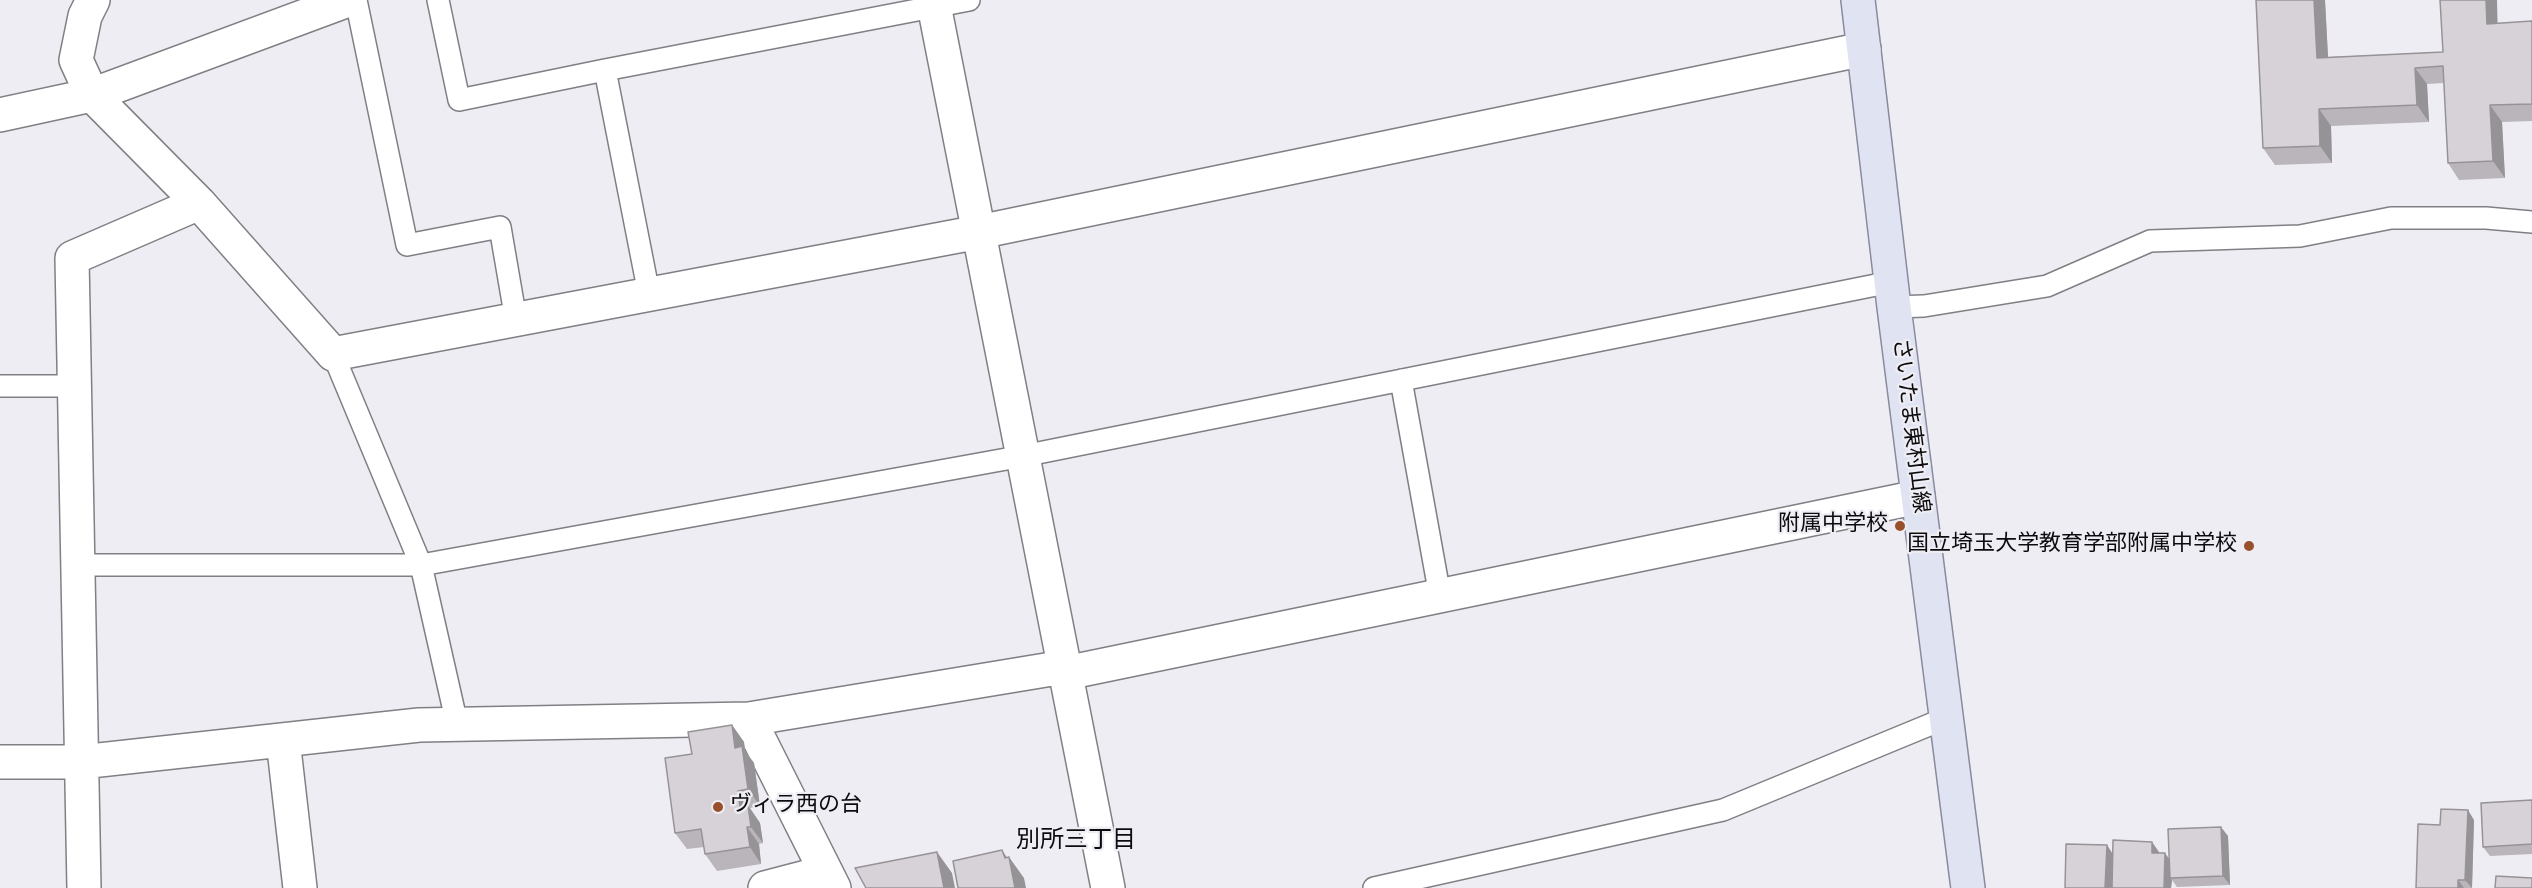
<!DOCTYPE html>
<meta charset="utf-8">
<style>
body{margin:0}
canvas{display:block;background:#efedf4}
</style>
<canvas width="2532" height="888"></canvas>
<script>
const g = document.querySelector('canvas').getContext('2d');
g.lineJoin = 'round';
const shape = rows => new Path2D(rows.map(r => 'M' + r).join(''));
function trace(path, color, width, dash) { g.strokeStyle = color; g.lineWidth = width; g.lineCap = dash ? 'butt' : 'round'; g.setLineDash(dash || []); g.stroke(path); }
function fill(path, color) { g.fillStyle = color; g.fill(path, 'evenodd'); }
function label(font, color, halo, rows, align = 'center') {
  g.font = font + ' Spectral,"Noto Sans JP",serif'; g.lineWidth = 4.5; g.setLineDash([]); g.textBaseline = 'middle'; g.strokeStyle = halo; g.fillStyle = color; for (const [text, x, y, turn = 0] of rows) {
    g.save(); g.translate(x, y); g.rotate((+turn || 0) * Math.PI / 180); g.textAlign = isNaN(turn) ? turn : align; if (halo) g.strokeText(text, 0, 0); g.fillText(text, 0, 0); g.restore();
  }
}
const lane = shape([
 [356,0,407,245,500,227,516,320],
 [438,0,459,100,605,70],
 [649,294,605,70,969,0],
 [1894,307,1924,306,2047,286,2150,241,2300,236,2391,218,2486,218,2532,222],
 [333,354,421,565,457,724],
 [1401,380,1440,596],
 [0,386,75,386],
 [78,565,421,565,1023,456,1891,282],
 [1374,888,1723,810,1946,718]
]);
const street = shape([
 [93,0,85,16,76,60,92,95,199,203,333,354,979,232,1864,49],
 [933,0,1108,888],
 [0,115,92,95,348,0],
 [1066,673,1918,497],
 [749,719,834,888],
 [283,740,300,888],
 [0,762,81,762,419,725,749,719,1064,667],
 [84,888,72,258,199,203],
 [765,888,826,872]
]);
const primary = shape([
 [1858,0,1894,307,1968,888]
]);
trace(lane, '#807f84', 24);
trace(street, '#807f84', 36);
trace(primary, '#888b9d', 36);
trace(lane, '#fff', 21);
trace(street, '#fff', 33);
trace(primary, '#e0e3f2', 33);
fill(shape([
 [2256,0,2325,0,2328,57,2443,52,2498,23,2532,22,2532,121,2502,122,2505,178,2459,180,2448,163,2444,83,2427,84,2429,122,2331,126,2332,163,2275,165,2263,148],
 [732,725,744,742,745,751,754,763,760,806,750,808,760,823,763,843,759,844,761,864,717,871,705,854,704,847,687,849,675,833,692,754],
 [2532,800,2532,854,2490,856,2483,847],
 [2474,820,2472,888,2416,888,2440,825],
 [2228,836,2230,885,2177,887,2172,880,2171,888,2065,888,2107,845,2113,854,2152,842,2159,853,2169,859]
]), '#b9b5ba');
fill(shape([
 [2314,0,2325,0,2329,75,2317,58],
 [2486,0,2497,0,2498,41,2487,24],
 [2415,68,2427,84,2429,122,2417,105],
 [2490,105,2502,122,2505,178,2493,161],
 [2319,109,2331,126,2332,163,2320,146],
 [732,725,744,742,745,751,754,763,760,806,748,789,735,748],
 [738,791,760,823,763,843,751,827,740,807],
 [2468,810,2474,820,2472,888,2465,880],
 [747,827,759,844,761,864,750,847],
 [2221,827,2228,836,2230,885,2223,876],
 [2152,842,2159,852,2159,862,2152,853],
 [2107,845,2113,855,2112,888,2105,888],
 [1002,850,1010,862,1009,857,1024,878,1026,888,1015,888],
 [937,852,952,873,955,888,944,888],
 [2165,853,2172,863,2170,878,2172,880,2171,888,2164,888],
 [2458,880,2464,888,2458,888]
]), '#969397');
const building = shape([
 [2256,0,2314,0,2317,58,2443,52,2440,0,2486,0,2487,24,2532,21,2532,104,2490,105,2493,161,2448,163,2443,66,2415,68,2417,105,2319,109,2320,146,2263,148,2256,0],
 [732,725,735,748,742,746,748,789,738,791,740,807,748,806,751,827,747,827,750,847,705,854,701,829,675,833,665,758,692,754,688,732,732,725],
 [2532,800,2532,844,2483,847,2481,803,2532,800],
 [2441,809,2468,810,2465,880,2458,880,2458,888,2416,888,2418,824,2440,825,2441,809],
 [2221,827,2223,876,2170,878,2168,829,2221,827],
 [2113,840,2152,842,2152,853,2165,853,2164,888,2112,888,2113,840],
 [2066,844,2107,845,2105,888,2065,888,2066,844],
 [1002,850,1005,858,1009,857,1015,888,958,888,953,861,1002,850],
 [937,852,944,888,866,888,855,868,937,852],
 [2496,876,2532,878,2532,888,2495,888,2496,876]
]);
fill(building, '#d7d2d8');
trace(building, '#969397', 1.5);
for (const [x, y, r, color] of [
 [1900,526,6,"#98502b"],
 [2249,546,6,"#98502b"],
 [718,807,6,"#98502b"]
]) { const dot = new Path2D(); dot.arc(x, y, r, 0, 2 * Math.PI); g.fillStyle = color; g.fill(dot); trace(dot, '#efedf4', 2); }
label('22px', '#0c0b0d', '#efedf4', [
 ["さいたま東村山線",1909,426,83]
]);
label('22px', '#0c0b0d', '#efedf4', [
 ["附属中学校",1888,526],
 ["国立埼玉大学教育学部附属中学校",2237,546],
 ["ヴィラ西の台",730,807,"left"]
], 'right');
label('24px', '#0c0b0d', '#efedf4', [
 ["別所三丁目",1076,842]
]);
</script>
